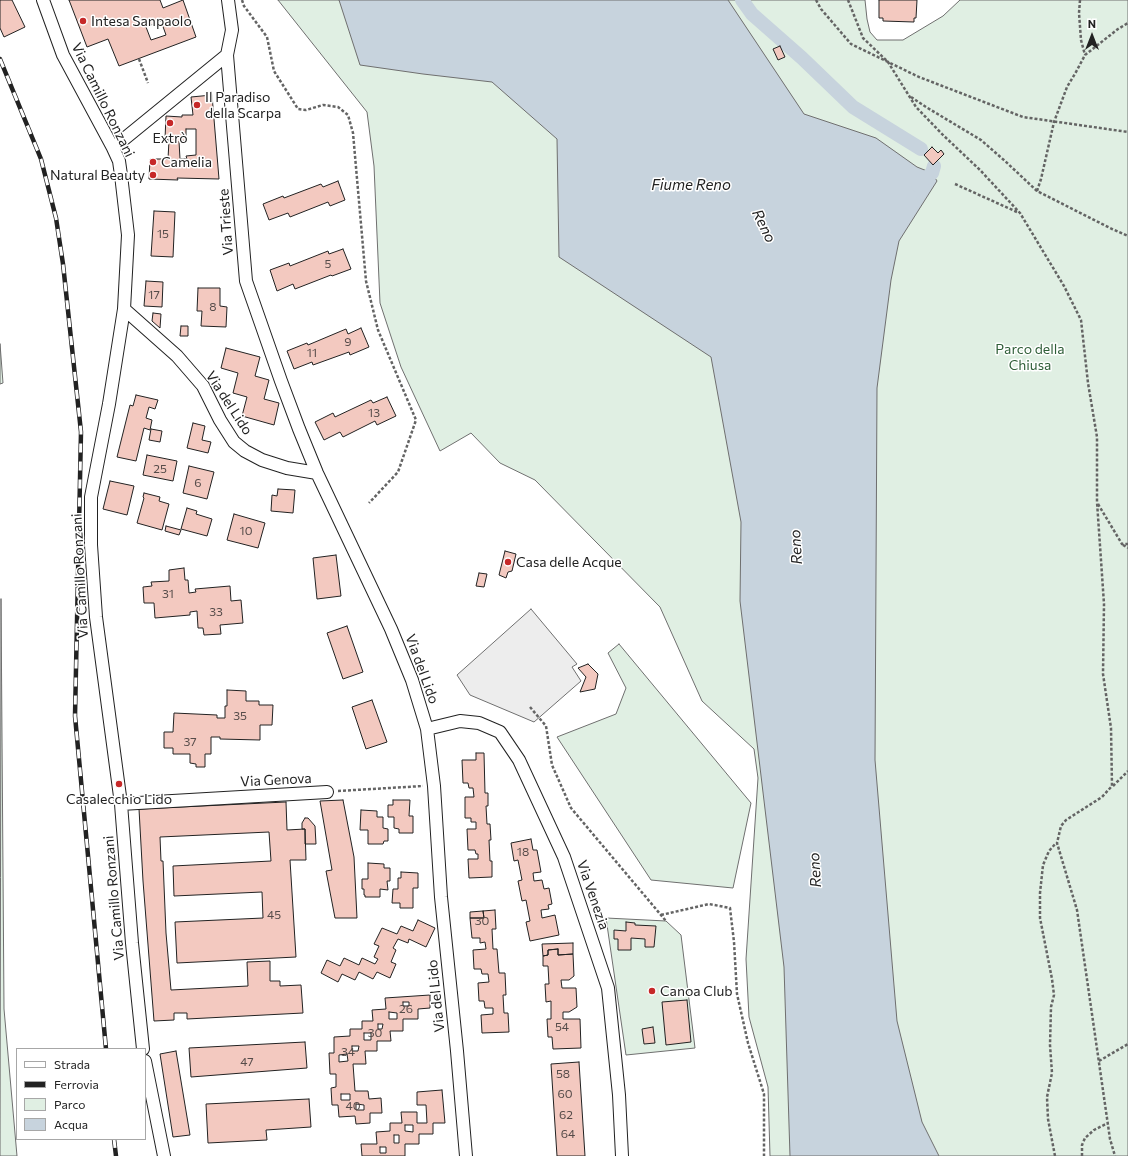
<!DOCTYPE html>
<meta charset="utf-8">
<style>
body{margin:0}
#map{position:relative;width:1128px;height:1156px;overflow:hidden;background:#fff;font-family:Commissioner,sans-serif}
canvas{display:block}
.legend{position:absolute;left:16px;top:1048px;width:130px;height:92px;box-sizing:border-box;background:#fff;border:1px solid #a7a7a7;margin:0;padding:5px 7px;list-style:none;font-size:12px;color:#222}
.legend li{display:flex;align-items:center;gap:8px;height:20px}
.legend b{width:20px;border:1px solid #a7a7a7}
.north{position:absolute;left:1072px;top:16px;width:40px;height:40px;-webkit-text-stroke:3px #fff;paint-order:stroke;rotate:0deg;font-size:11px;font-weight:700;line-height:16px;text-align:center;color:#222}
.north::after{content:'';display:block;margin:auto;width:14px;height:18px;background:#222;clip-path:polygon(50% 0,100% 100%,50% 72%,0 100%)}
</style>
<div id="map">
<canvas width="1128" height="1156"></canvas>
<ul class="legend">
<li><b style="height:5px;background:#fff"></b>Strada</li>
<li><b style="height:5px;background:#222"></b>Ferrovia</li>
<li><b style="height:11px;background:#e0efe3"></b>Parco</li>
<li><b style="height:11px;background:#c7d3dd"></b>Acqua</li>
</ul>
<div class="north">N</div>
</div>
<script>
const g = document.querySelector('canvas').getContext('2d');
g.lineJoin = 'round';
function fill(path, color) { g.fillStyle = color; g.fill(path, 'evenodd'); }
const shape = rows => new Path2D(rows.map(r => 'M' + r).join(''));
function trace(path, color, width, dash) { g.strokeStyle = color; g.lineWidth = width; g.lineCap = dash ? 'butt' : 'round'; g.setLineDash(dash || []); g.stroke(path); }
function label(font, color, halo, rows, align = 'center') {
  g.font = font + ' Commissioner,sans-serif'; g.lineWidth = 3; g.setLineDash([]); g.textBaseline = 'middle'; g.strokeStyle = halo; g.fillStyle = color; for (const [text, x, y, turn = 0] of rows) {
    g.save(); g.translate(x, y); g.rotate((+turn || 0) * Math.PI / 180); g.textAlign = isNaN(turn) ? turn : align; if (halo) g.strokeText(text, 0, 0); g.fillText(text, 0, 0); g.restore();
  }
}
const green = shape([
 [278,0,865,0,867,19,870,32,877,40,903,40,943,16,960,0,1128,0,1128,1156,770,1156,768,1087,749,1017,746,959,758,778,754,749,702,701,660,607,535,480,500,463,471,433,440,451,401,367,380,303,374,166,367,112,278,0],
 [0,344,3,383,0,384,0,344],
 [1,599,4,1009,17,1156,0,1156,1,599],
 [619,644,751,803,733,888,651,880,557,737,616,714,626,688,608,653,619,644],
 [606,918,666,921,681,935,695,1048,626,1055,606,918]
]);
fill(green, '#e0efe3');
trace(green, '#6f6f6f', 1);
const parking = shape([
 [531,609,577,664,572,667,581,681,534,722,470,695,457,675,531,609]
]);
fill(parking, '#ededed');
trace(parking, '#6f6f6f', 1);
const water = shape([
 [339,0,728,0,804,114,876,138,917,167,932,173,937,181,899,241,891,280,877,388,875,760,897,1021,922,1122,939,1156,790,1156,784,967,740,601,741,522,711,357,559,257,557,139,492,82,423,74,360,65,339,0]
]);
fill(water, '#c7d3dd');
trace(water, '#6f6f6f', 1);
trace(shape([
 [742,0,752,14,802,58,853,107,921,149],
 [918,185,932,173,934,166]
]), '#c7d3dd', 14);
const building = shape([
 [0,0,12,0,25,27,4,37,0,28,0,0],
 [69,0,160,0,163,8,183,0,196,37,119,66,108,39,87,47,69,0],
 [161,21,166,35,151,40,146,27,161,21],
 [879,0,917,0,916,18,914,18,914,22,883,21,883,18,879,18,879,0],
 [780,46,785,57,778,60,773,49,780,46],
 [212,95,219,179,177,178,178,180,149,179,150,159,168,159,169,140,165,139,166,116,182,117,182,115,193,115,191,97,212,95],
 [186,129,196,129,196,155,186,156,187,159,180,159,179,141,186,141,186,129],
 [932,147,938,153,941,150,944,154,933,165,924,155,932,147],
 [338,181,345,200,330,206,328,202,290,217,288,213,269,220,263,204,283,196,284,198,321,184,323,187,338,181],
 [154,211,175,212,173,257,151,256,154,211],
 [343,249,351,269,332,276,331,275,295,289,293,284,277,291,270,270,289,263,290,266,328,251,329,254,343,249],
 [146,281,163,282,162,307,144,306,146,281],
 [198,288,220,288,220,306,227,307,226,327,201,326,202,311,197,311,198,288],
 [153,313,161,314,160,328,152,321,153,313],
 [181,326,188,326,188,336,180,336,181,326],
 [361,328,369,347,350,355,349,352,313,365,312,362,294,369,287,351,307,343,308,345,346,329,348,334,361,328],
 [226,348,260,357,255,376,269,380,264,399,279,403,274,425,242,416,247,397,233,393,238,373,221,368,226,348],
 [136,395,158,400,155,409,149,407,146,418,152,420,150,430,144,428,136,461,117,457,130,405,133,406,136,395],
 [387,397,396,416,377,425,375,421,343,437,340,432,324,440,315,422,333,413,335,417,371,400,373,403,387,397],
 [193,423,205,426,202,440,211,442,208,453,187,448,193,423],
 [151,429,162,431,160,442,149,440,151,429],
 [147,455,177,461,173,481,143,475,147,455],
 [189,466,214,472,207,499,183,493,189,466],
 [110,481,134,486,127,515,103,509,110,481],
 [278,489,295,490,293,513,271,511,272,495,277,496,278,489],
 [144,493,160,497,159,501,169,504,162,530,137,523,144,498,143,497,144,493],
 [187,508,197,511,196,514,212,519,207,536,181,529,187,508],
 [234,514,265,523,258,548,227,540,234,514],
 [166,526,181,530,179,535,165,531,166,526],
 [505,551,516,554,512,571,508,572,506,578,499,575,505,551],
 [336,555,341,596,317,599,313,558,336,555],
 [184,568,185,580,188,580,189,593,196,592,195,589,230,586,231,601,241,600,243,623,220,625,221,634,204,635,203,628,198,628,197,611,190,612,190,615,155,618,154,603,144,603,143,587,152,586,151,582,169,581,169,570,184,568],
 [479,573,487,574,484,587,476,586,479,573],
 [347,626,363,672,343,679,327,633,347,626],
 [588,664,598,674,595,689,580,692,586,677,578,668,588,664],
 [227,690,246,691,246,701,259,701,259,705,273,705,272,725,260,725,260,740,220,739,220,737,211,737,211,754,205,754,205,767,196,767,196,764,190,763,190,754,173,754,173,748,164,748,164,732,173,732,174,713,217,715,217,718,225,718,225,706,227,706,227,690],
 [372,700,387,742,366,749,352,707,372,700],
 [476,753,484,753,485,793,488,793,488,806,486,806,487,824,490,824,491,840,489,840,490,861,492,861,492,877,469,878,468,859,478,859,478,854,476,854,475,850,468,850,467,829,476,829,476,822,471,822,471,818,465,818,465,797,474,797,473,788,469,788,468,783,463,783,462,760,476,760,476,753],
 [343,800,354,857,357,918,335,918,326,871,332,870,320,801,343,800],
 [393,800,410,800,409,816,413,816,413,833,399,833,399,829,394,828,394,817,388,817,388,805,393,805,393,800],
 [286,802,287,830,305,829,306,860,290,860,296,957,177,963,175,922,263,918,262,892,174,896,173,866,271,861,269,832,160,837,161,861,163,861,166,933,171,990,248,986,247,962,270,961,270,981,280,981,280,986,301,985,303,1013,187,1019,187,1013,174,1013,174,1020,154,1021,143,881,139,809,286,802],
 [361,810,377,811,377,817,383,817,383,828,388,829,388,841,384,841,383,844,368,844,368,830,360,830,361,810],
 [305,818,308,818,315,826,316,844,305,844,305,829,302,829,302,823,305,818],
 [531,839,533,850,537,850,541,872,533,873,534,881,542,880,544,889,549,888,552,904,548,905,549,909,541,910,542,918,555,915,559,935,530,941,526,922,530,921,526,900,522,901,518,881,522,880,518,860,514,861,511,843,531,839],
 [368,863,384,864,384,868,390,868,390,881,387,881,388,890,380,889,380,897,365,897,365,895,364,895,364,889,362,889,362,879,368,879,368,863],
 [401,872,418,873,418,888,413,888,413,908,400,908,400,903,392,903,393,889,398,889,398,878,401,878,401,872],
 [495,910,496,929,492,929,493,949,497,949,499,973,505,973,506,995,503,995,504,1013,508,1013,509,1032,482,1033,481,1015,493,1014,493,1008,485,1008,484,1001,479,1001,478,983,489,982,488,974,482,974,481,969,474,969,473,950,486,949,485,942,480,943,480,938,472,938,470,918,484,918,483,911,495,910],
 [483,911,484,918,470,918,470,912,483,911],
 [418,920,435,928,426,947,409,939,408,943,398,939,393,948,396,950,391,962,396,964,390,978,377,972,373,979,359,972,355,980,342,974,338,982,321,973,327,960,340,966,344,958,359,965,362,958,375,964,378,959,374,957,379,946,374,944,382,928,397,934,401,926,413,931,418,920],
 [626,922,635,923,635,925,656,926,654,947,645,947,645,939,631,938,631,950,618,950,618,939,614,939,614,930,626,931,626,922],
 [573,943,573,954,558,955,558,949,548,950,548,955,543,956,542,944,573,943],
 [558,949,558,955,573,954,574,976,569,980,561,980,562,988,576,988,577,1007,569,1012,563,1012,563,1019,580,1019,581,1048,553,1049,552,1037,548,1037,547,1019,551,1019,551,1001,546,1002,545,984,549,984,548,966,543,966,543,956,548,955,548,950,558,949],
 [430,995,430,1008,418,1009,418,1019,403,1019,403,1031,390,1031,391,1041,377,1041,377,1051,365,1051,366,1064,353,1064,355,1091,368,1091,369,1099,381,1098,382,1113,370,1113,370,1123,356,1124,355,1116,339,1117,338,1105,332,1105,331,1088,336,1087,336,1074,330,1074,329,1053,334,1053,334,1037,350,1036,350,1029,362,1029,362,1021,373,1021,372,1010,386,1009,385,998,430,995],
 [403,1002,409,1002,409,1006,403,1006,403,1002],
 [389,1012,397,1013,397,1019,389,1019,389,1012],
 [378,1024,383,1024,382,1029,378,1029,378,1024],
 [364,1033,371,1033,371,1040,364,1040,364,1033],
 [352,1046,359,1046,358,1051,352,1051,352,1046],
 [347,1054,348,1061,339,1062,339,1055,347,1054],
 [341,1094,350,1094,350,1100,341,1100,341,1094],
 [356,1104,364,1105,364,1110,356,1110,356,1104],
 [687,1000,691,1042,666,1045,662,1002,687,1000],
 [653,1027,655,1043,644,1044,642,1029,653,1027],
 [305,1042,307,1068,191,1077,189,1048,305,1042],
 [176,1051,190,1135,173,1137,160,1054,176,1051],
 [579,1062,585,1156,557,1156,551,1064,579,1062],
 [442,1090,445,1123,433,1123,433,1134,419,1134,419,1144,405,1144,405,1156,362,1156,361,1144,377,1144,376,1132,390,1131,390,1123,402,1123,401,1112,417,1112,417,1123,427,1123,426,1105,417,1105,417,1092,442,1090],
 [405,1125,413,1125,413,1132,405,1131,405,1125],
 [394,1135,399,1135,399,1143,394,1143,394,1135],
 [380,1147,386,1147,386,1153,380,1153,380,1147],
 [309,1099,311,1127,266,1130,267,1140,208,1143,206,1104,309,1099]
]);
fill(building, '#f3c9c0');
trace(building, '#222', 1);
const minor = shape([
 [43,0,63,55,113,148,119,161,121,175,128,235,124,309,109,404,91,497,91,545,96,617,121,804,132,943,143,1049],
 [228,0,232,30,227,55,246,281,281,381,299,429,317,473,391,629,412,680,427,729,434,786,441,897,457,1051,466,1156],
 [113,148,227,55],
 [124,309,177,356,203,386,220,420,234,442,245,451,262,460,287,468,317,473],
 [427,729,460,721,479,723,500,732,519,760,564,857,608,988,619,1095,622,1156],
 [121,804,327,792],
 [145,1061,164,1156]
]);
trace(minor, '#222', 14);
trace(shape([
 [242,0,244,6,267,37,274,71,298,109,306,110,323,105,338,107,348,115,353,133,366,281,378,330,416,420,398,472,369,503],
 [816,0,821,9,851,44,919,77,1023,117,1128,132],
 [848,0,863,38,888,62,916,107,943,135,980,170,1020,213,1064,286,1081,320,1088,383,1097,437,1097,502,1104,604,1103,674,1111,728,1112,786,1102,797,1066,820,1061,826,1057,843,1077,910,1110,1139,1115,1156],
 [1080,0,1079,13,1081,40,1085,55],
 [139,59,148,83],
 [911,97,926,107,981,140,1005,161,1037,191,1112,229,1128,236],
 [955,184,1017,212],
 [1037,191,1041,179,1054,122,1067,87,1076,72,1085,55,1118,29,1128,23],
 [1098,504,1122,544,1128,544],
 [1123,545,1128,548],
 [530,707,546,726,552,765,571,808,666,921],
 [1113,786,1128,771],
 [338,791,423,786],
 [661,915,709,904,730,908,734,942,737,994,748,1043,764,1094,764,1156],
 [1099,1061,1128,1044],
 [1055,1156,1048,1119,1047,1097,1052,1073,1050,1045,1051,1007,1054,995,1052,979,1040,918,1040,893,1043,865,1049,851,1056,843],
 [1082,1156,1082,1145,1085,1138,1094,1130,1108,1123]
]), '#646464', 2.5, [3, 2]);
trace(minor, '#fff', 12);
const rail = shape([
 [0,59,41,159,56,218,63,264,81,432,75,716,106,1049],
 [114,1139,116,1156]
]);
trace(rail, '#222', 4.5);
trace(rail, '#fff', 3, [9]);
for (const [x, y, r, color] of [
 [83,21,4,"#c62828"],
 [197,105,4,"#c62828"],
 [170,123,4,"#c62828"],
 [153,162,4,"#c62828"],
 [153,175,4,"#c62828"],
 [508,562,4,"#c62828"],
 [119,784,4,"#c62828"],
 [652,991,4,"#c62828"]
]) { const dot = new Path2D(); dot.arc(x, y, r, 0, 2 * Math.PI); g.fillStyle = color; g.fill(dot); trace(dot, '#fff', 1.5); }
label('12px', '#564c4a', null, [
 ["15",163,234],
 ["5",328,264],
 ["17",154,295],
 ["8",213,307],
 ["9",348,342],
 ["11",312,353],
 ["13",374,413],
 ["25",160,469],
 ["6",198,483],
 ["10",246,531],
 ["31",168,594],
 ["33",216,612],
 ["35",240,716],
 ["37",190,742],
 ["18",523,852],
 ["45",274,915],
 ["30",482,921],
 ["26",406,1009],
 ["54",562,1027],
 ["30",375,1033],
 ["34",348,1052],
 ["47",247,1062],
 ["58",563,1074],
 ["60",565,1094],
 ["40",353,1106],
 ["62",566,1115],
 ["64",568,1134]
]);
label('14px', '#222', '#fff', [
 ["Intesa Sanpaolo",91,21],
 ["Il Paradiso",205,97],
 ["della Scarpa",205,113],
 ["Extrò",170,138,"center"],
 ["Camelia",161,162],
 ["Natural Beauty",145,175,"right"],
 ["Casa delle Acque",516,562],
 ["Casalecchio Lido",119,799,"center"],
 ["Canoa Club",660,991]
], 'left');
label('14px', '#222', '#fff', [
 ["Via Camillo Ronzani",103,100,64],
 ["Via Trieste",226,222,-94],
 ["Via del Lido",229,403,57],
 ["Via Camillo Ronzani",80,576,-93],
 ["Via del Lido",422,669,70],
 ["Via Genova",276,780,-3],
 ["Via Venezia",593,895,71],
 ["Via Camillo Ronzani",114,898,-95],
 ["Via del Lido",436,996,-96]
]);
label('14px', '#2f5e38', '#fff', [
 ["Parco della",1030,349],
 ["Chiusa",1030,365]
]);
label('italic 15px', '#222', '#fff', [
 ["Fiume Reno",691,185],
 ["Reno",764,226,64],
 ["Reno",796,547,-93],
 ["Reno",815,870,-93]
]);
</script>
